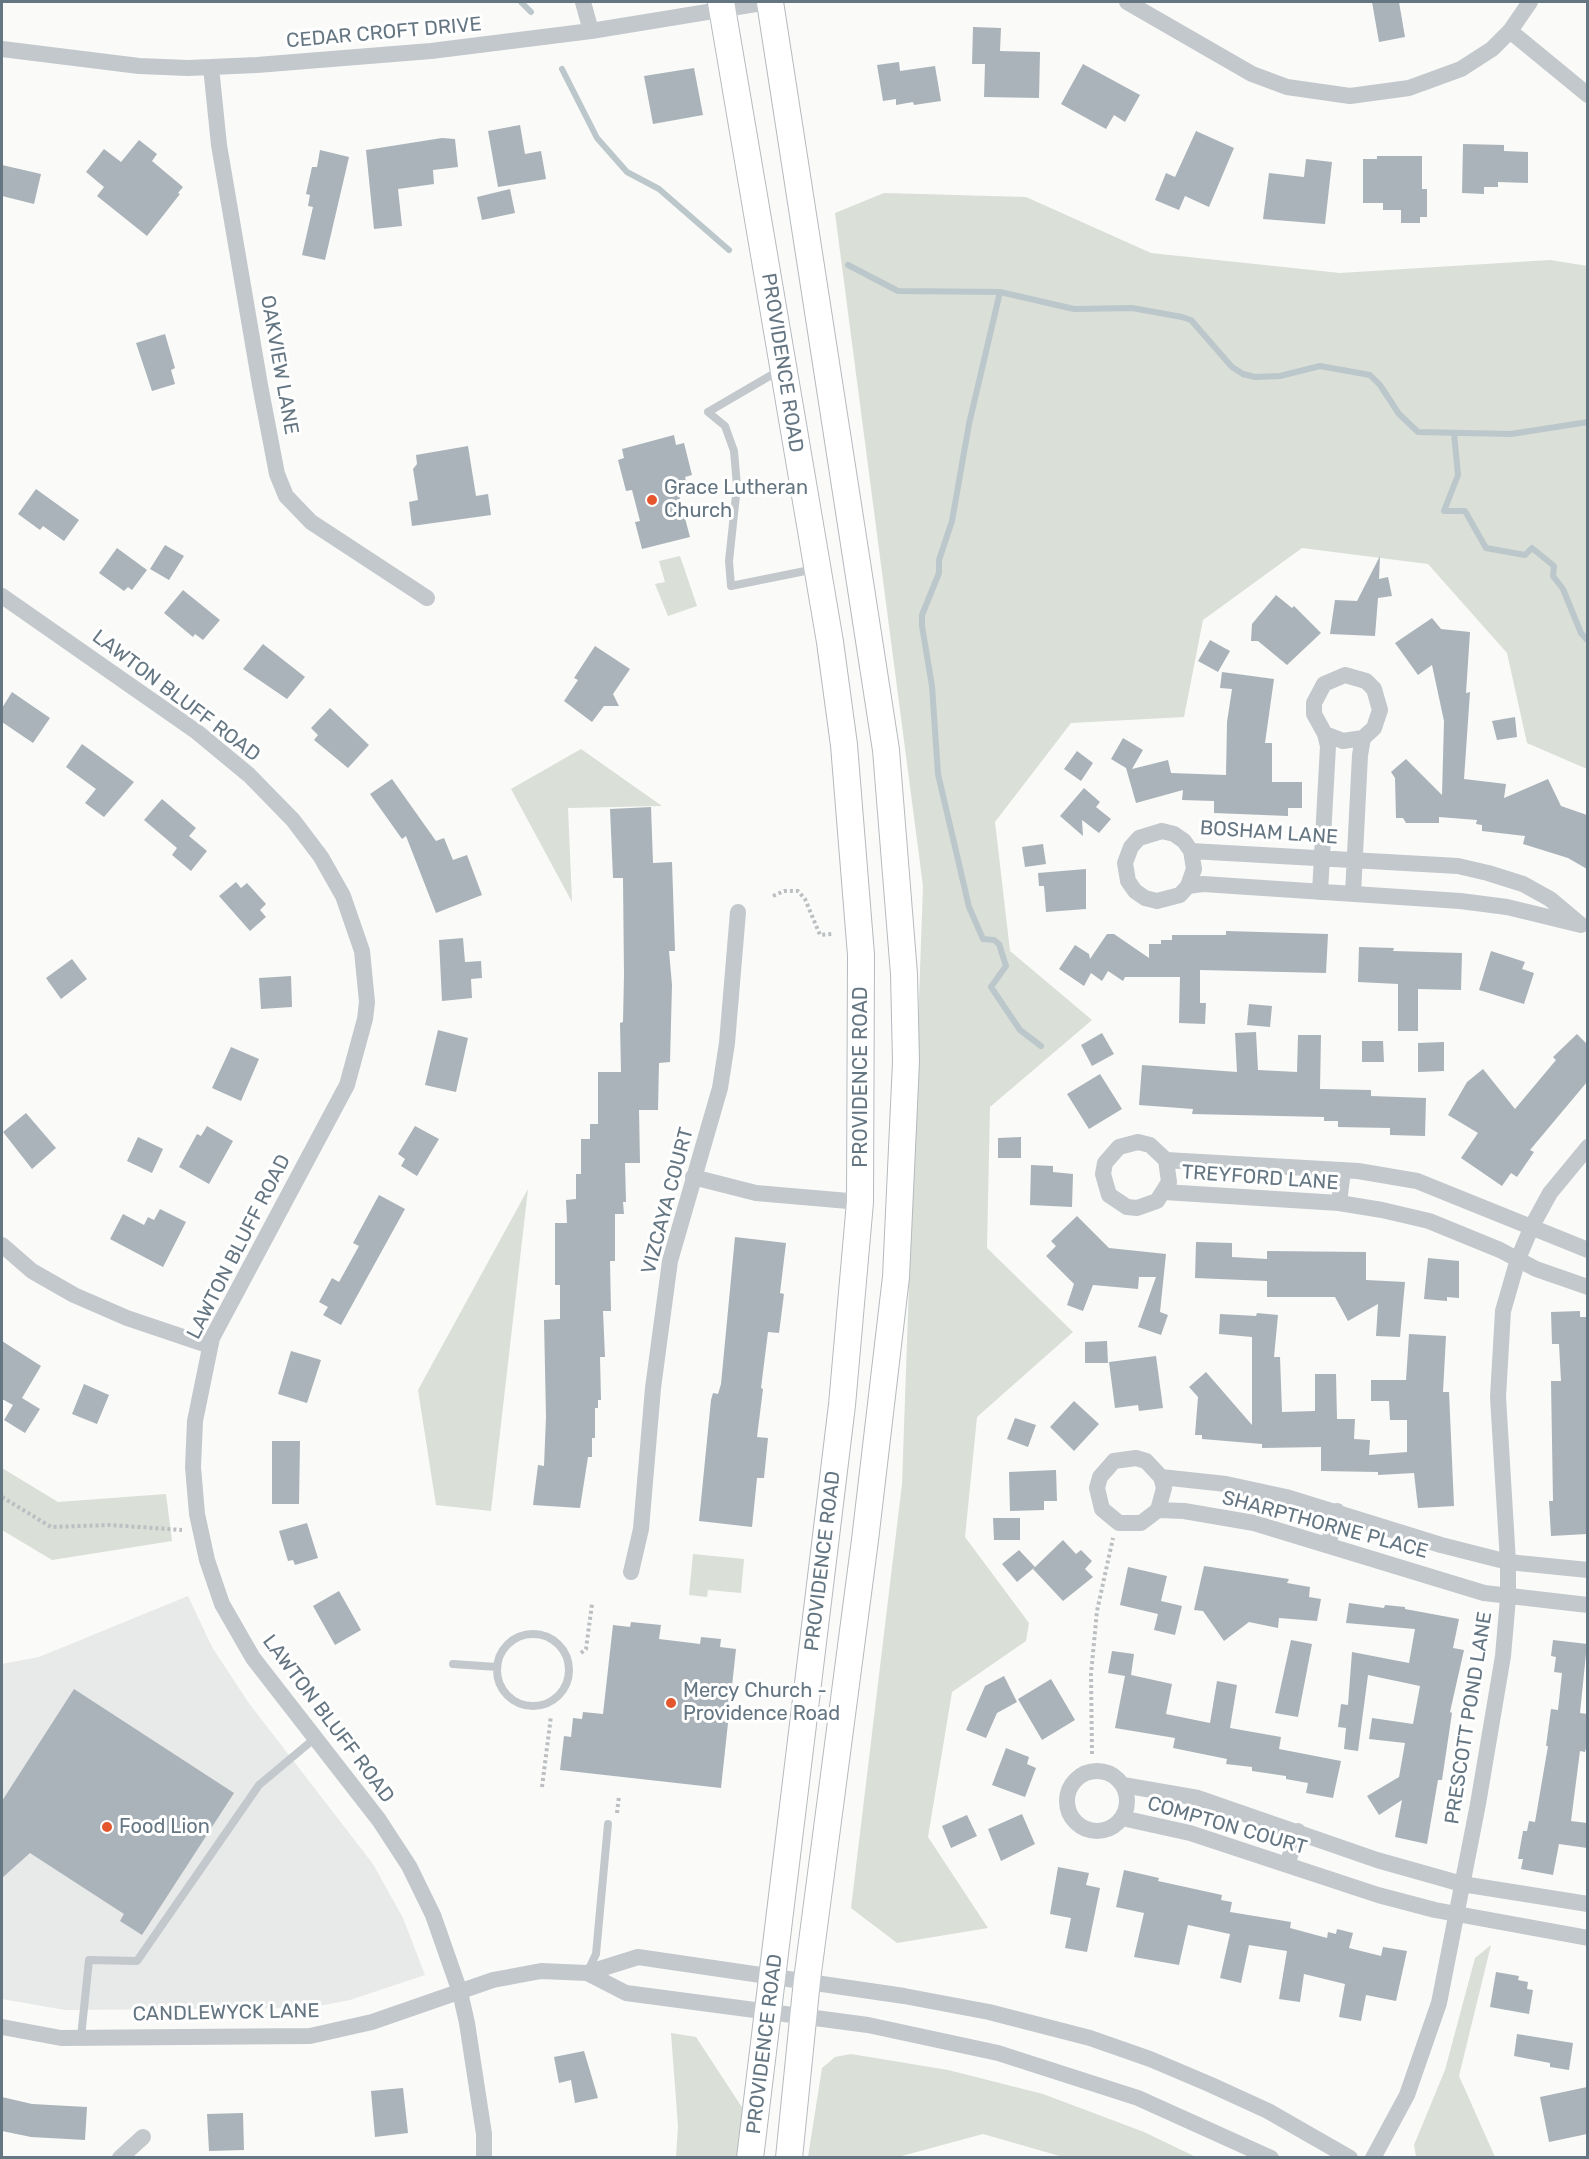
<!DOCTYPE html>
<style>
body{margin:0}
#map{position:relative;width:1589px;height:2159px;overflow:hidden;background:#fafaf8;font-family:Rubik,sans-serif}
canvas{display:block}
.frame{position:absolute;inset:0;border:3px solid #657683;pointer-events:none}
</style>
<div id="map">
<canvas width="1589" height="2159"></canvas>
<div class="frame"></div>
</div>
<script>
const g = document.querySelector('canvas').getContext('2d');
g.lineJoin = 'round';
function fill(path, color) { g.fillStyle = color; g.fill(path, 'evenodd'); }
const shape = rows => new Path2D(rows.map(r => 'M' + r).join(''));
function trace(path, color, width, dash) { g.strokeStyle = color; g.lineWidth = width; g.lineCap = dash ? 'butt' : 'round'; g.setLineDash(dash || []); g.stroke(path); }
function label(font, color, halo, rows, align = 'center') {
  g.font = font + ' Rubik,sans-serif'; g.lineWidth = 6; g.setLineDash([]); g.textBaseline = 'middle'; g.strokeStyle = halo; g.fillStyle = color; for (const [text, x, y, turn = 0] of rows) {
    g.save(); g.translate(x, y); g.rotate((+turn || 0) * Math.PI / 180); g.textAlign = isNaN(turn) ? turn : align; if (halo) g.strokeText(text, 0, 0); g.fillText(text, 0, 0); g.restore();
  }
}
fill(shape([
 [188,1596,212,1647,248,1702,373,1864,403,1918,425,1975,350,2000,308,2008,65,2010,2,1999,2,1664,39,1657]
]), '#e8e9e9');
fill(shape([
 [884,193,1026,197,1151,253,1340,273,1550,260,1588,266,1587,769,1527,743,1507,653,1428,564,1302,548,1203,620,1184,717,1071,723,995,822,1010,951,1092,1020,990,1107,987,1248,1073,1332,977,1417,965,1537,1029,1623,1026,1641,952,1692,928,1837,988,1928,897,1943,851,1908,902,1484,923,886,835,213],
 [680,556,697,606,668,616,655,584,665,582,659,561],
 [581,749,662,806,568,808,572,902,511,789],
 [528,1189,491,1511,436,1505,418,1390],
 [2,1468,58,1502,166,1494,172,1541,52,1560,2,1530],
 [693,1554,744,1559,741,1593,708,1590,707,1597,689,1595],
 [1491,1945,1459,2076,1495,2157,1416,2157,1414,2145,1445,2070,1475,1958],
 [671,2033,696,2037,747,2115,742,2157,676,2157,678,2126],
 [851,2054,948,2070,1043,2094,1144,2132,1196,2157,1063,2157,983,2134,898,2157,808,2157,822,2068,835,2057]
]), '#dadfd7');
trace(shape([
 [521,2,531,12],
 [562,69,597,138,627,172,659,189,729,250],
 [848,265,898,291,1000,292,1074,309,1132,308,1182,317,1191,320,1232,367,1243,374,1255,377,1280,376,1320,366,1370,375,1380,385,1399,414,1418,432,1511,434,1588,422],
 [1000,292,969,424,952,521,939,560,939,573,922,615,922,626,932,686,938,774,969,907,983,939,994,940,999,944,1006,966,991,987,1020,1030,1041,1046],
 [1454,433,1458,475,1444,511,1465,511,1486,548,1525,555,1532,548,1554,566,1553,576,1563,589,1581,633,1588,641]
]), '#bbc7cb', 6);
fill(shape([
 [1372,2,1399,2,1405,37,1379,42],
 [973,27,1001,28,1000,51,1040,52,1039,98,984,97,985,64,972,64],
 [899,62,900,71,935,66,941,101,914,105,913,102,896,105,896,99,883,101,877,65],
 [1083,64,1140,95,1125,122,1114,115,1106,129,1061,104],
 [694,68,703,115,653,124,644,76],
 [520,125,525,154,541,151,546,179,498,187,488,131],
 [1196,131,1234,148,1209,207,1185,196,1179,210,1155,200,1166,173,1175,177],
 [442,138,455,139,458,167,433,170,434,184,398,189,402,226,374,229,366,150],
 [139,140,157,154,152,161,183,187,178,193,180,194,147,236,97,196,104,187,86,172,104,149,121,162],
 [1463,144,1504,145,1504,151,1528,152,1528,183,1498,182,1498,187,1484,187,1484,194,1462,193],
 [320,150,349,157,325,260,302,255,313,207,308,206,310,195,306,194,312,167,317,167],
 [1377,156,1422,156,1422,189,1427,189,1427,217,1420,217,1420,223,1401,223,1401,210,1383,210,1383,203,1363,203,1363,159,1377,159],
 [1306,159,1332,162,1325,224,1263,219,1269,173,1304,177],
 [2,165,41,174,34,204,2,196],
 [510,189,515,213,482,220,477,197],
 [165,334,175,368,171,370,175,384,152,391,136,343],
 [674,435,676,445,684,443,692,475,685,477,687,485,677,488,690,537,642,549,635,522,640,521,632,490,626,491,618,460,624,458,622,449],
 [468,446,476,496,488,494,491,515,412,526,409,502,418,500,413,469,417,464,416,455],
 [36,489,79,520,64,541,43,526,40,530,18,514],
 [165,545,184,556,169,580,150,569],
 [117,548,147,570,132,590,128,587,124,591,99,573],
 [1380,556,1379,579,1388,577,1392,596,1378,598,1375,636,1330,634,1335,600,1357,601],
 [183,590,220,620,203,640,195,634,193,637,164,613],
 [1276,595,1292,608,1294,606,1321,633,1287,665,1258,641,1251,641,1252,624],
 [1432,618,1441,629,1470,632,1466,693,1470,692,1464,779,1506,784,1504,798,1548,779,1561,806,1587,815,1587,869,1568,858,1523,844,1525,836,1482,831,1482,825,1476,824,1477,820,1439,817,1439,823,1406,823,1403,818,1396,818,1395,778,1391,772,1406,759,1442,795,1444,721,1432,665,1418,675,1395,643],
 [1210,640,1230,651,1218,672,1198,661],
 [263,644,305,677,287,699,243,669],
 [595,646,630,669,613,694,619,706,604,706,592,722,564,701,578,680,574,678],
 [1222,672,1274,679,1265,743,1272,743,1272,782,1302,782,1302,808,1288,808,1288,816,1214,813,1214,801,1182,800,1183,790,1136,803,1126,768,1111,759,1123,738,1143,750,1132,769,1168,760,1171,773,1226,775,1227,722,1232,689,1220,688],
 [12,692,50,718,33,743,2,722,2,708],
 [330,708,369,745,348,768,314,740,318,735,311,728],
 [1515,717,1517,737,1497,740,1492,721],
 [82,744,134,782,104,817,85,803,96,789,66,767],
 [1077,751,1093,763,1081,781,1064,769],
 [392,779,436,841,444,838,453,860,467,855,482,895,436,913,406,836,402,839,370,794],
 [1084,788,1100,802,1096,807,1111,819,1099,833,1082,820,1083,836,1060,816],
 [162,799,196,828,189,836,207,851,191,871,172,855,177,848,144,820],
 [651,807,653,863,672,862,675,951,669,951,672,985,670,1062,659,1063,658,1110,639,1110,640,1163,625,1163,626,1202,623,1202,624,1214,615,1214,615,1261,610,1261,611,1311,603,1311,605,1357,600,1357,601,1400,598,1400,598,1408,595,1408,595,1438,592,1438,592,1457,588,1457,580,1508,533,1505,538,1465,544,1466,546,1417,544,1320,560,1319,560,1285,555,1285,555,1223,567,1223,566,1200,576,1199,576,1174,581,1174,581,1139,590,1139,590,1124,598,1124,598,1072,621,1072,620,1023,623,1022,624,975,623,878,613,878,610,809],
 [1043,844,1046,864,1025,867,1022,847],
 [1086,869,1086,909,1046,912,1044,886,1039,886,1038,873],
 [236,882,241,888,247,883,266,904,260,910,266,917,250,931,219,896],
 [1226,931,1328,934,1326,973,1200,970,1200,1003,1206,1003,1205,1024,1179,1023,1180,977,1125,977,1123,981,1108,971,1102,981,1091,973,1084,986,1059,969,1075,945,1089,954,1090,959,1107,934,1114,934,1149,958,1149,944,1161,944,1161,940,1172,940,1172,935,1226,935],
 [463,938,465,962,481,961,482,978,471,979,472,998,442,1001,439,940],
 [1359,947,1394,948,1393,951,1462,953,1461,990,1418,989,1418,1031,1398,1031,1398,984,1358,982],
 [1491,951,1525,962,1522,969,1534,973,1524,1004,1479,990],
 [72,959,87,979,61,999,46,978],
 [291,976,292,1007,261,1009,259,978],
 [1249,1004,1272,1006,1270,1027,1247,1025],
 [438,1030,468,1038,456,1092,425,1085],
 [1256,1032,1258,1070,1297,1072,1298,1035,1321,1035,1320,1089,1371,1090,1371,1096,1426,1098,1425,1136,1390,1135,1390,1128,1338,1127,1338,1121,1324,1121,1324,1117,1192,1114,1193,1109,1139,1105,1142,1065,1237,1072,1235,1033],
 [1102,1033,1114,1054,1092,1066,1081,1045],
 [1577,1034,1587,1044,1587,1082,1530,1150,1534,1152,1517,1177,1511,1173,1502,1186,1461,1158,1478,1133,1448,1115,1467,1082,1483,1069,1515,1109,1556,1060,1553,1057],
 [1362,1041,1383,1041,1384,1062,1362,1062],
 [1444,1042,1444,1071,1418,1072,1418,1043],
 [231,1047,259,1059,241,1101,212,1088],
 [1100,1074,1122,1109,1089,1129,1067,1094],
 [26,1113,56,1148,32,1169,3,1132],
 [207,1126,233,1141,209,1184,179,1167,197,1134,201,1136],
 [415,1126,439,1139,417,1176,401,1166,405,1159,398,1154],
 [138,1137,163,1149,152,1173,127,1161],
 [1021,1137,1021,1158,998,1158,998,1138],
 [1031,1165,1053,1166,1053,1172,1073,1174,1072,1207,1030,1205],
 [379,1195,405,1209,341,1325,323,1315,328,1307,319,1302,332,1278,339,1282,359,1246,353,1243],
 [160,1209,186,1222,163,1267,110,1239,123,1214,144,1225,148,1217,154,1220],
 [1077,1216,1109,1248,1166,1254,1160,1312,1168,1315,1161,1335,1138,1327,1156,1277,1139,1277,1138,1289,1093,1285,1083,1311,1067,1305,1074,1284,1046,1256,1056,1246,1051,1241],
 [735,1237,786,1243,780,1293,784,1294,779,1333,768,1332,761,1388,763,1389,757,1437,768,1438,764,1478,757,1478,752,1527,699,1521,711,1400,713,1393,718,1394,721,1384],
 [1196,1242,1232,1243,1232,1257,1267,1259,1267,1251,1366,1252,1366,1280,1405,1282,1400,1337,1376,1336,1378,1304,1348,1321,1335,1297,1267,1297,1267,1281,1195,1278],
 [1428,1258,1459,1261,1459,1298,1447,1297,1447,1301,1424,1299],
 [1580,1311,1580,1317,1587,1317,1587,1534,1551,1536,1549,1501,1553,1501,1551,1381,1561,1381,1559,1344,1552,1344,1551,1312],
 [1257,1313,1278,1315,1274,1357,1280,1357,1282,1412,1315,1411,1315,1374,1336,1374,1337,1419,1355,1419,1354,1439,1370,1440,1369,1455,1407,1452,1407,1420,1390,1420,1389,1401,1371,1401,1371,1380,1406,1380,1409,1334,1446,1336,1443,1392,1449,1392,1454,1506,1418,1508,1414,1473,1378,1475,1378,1472,1321,1471,1321,1447,1262,1448,1262,1444,1202,1439,1202,1435,1195,1435,1198,1397,1189,1387,1206,1372,1252,1425,1252,1337,1219,1334,1220,1314,1256,1316],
 [2,1341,41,1366,22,1398,40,1409,25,1433,4,1420,13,1405,2,1399],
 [1107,1341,1108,1363,1085,1363,1085,1342],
 [291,1351,321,1360,307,1403,278,1394],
 [1156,1356,1163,1408,1139,1411,1138,1405,1115,1408,1109,1362],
 [84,1384,109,1395,97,1424,72,1414],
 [1074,1401,1099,1424,1074,1451,1050,1427],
 [1015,1418,1036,1425,1028,1447,1007,1439],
 [272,1441,300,1441,299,1504,272,1504],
 [1056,1470,1057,1501,1044,1501,1044,1510,1010,1511,1009,1472],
 [993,1518,1020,1518,1020,1540,994,1540],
 [307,1523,318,1558,295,1565,293,1560,288,1561,279,1531],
 [1063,1540,1076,1554,1081,1550,1092,1561,1085,1569,1093,1577,1063,1601,1033,1569],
 [1019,1550,1035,1567,1017,1582,1002,1564],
 [1204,1566,1289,1579,1287,1583,1310,1587,1309,1597,1321,1599,1317,1621,1279,1618,1278,1628,1249,1622,1224,1641,1203,1611,1194,1610],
 [1128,1567,1167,1576,1161,1601,1182,1606,1175,1635,1154,1630,1158,1614,1120,1605],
 [339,1591,361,1630,335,1645,313,1606],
 [1349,1603,1384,1608,1385,1605,1405,1607,1405,1609,1459,1619,1453,1648,1464,1650,1450,1712,1452,1713,1442,1780,1438,1780,1427,1844,1395,1837,1402,1800,1379,1815,1367,1796,1399,1777,1405,1743,1369,1739,1372,1718,1413,1724,1420,1686,1368,1675,1358,1751,1344,1749,1346,1728,1338,1727,1341,1704,1348,1705,1352,1652,1409,1663,1415,1629,1346,1623],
 [631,1622,661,1625,659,1639,700,1644,701,1637,721,1639,720,1647,736,1649,721,1788,560,1770,564,1736,571,1737,573,1718,582,1719,583,1712,603,1714,613,1625,630,1627],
 [1291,1640,1312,1644,1298,1717,1275,1713],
 [1553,1640,1587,1644,1580,1713,1587,1714,1587,1744,1585,1752,1580,1751,1571,1821,1587,1823,1587,1848,1559,1844,1553,1875,1521,1869,1523,1859,1518,1859,1523,1831,1527,1831,1529,1821,1535,1822,1548,1746,1546,1746,1551,1709,1558,1710,1562,1673,1554,1672,1556,1657,1551,1656],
 [1112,1651,1134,1654,1131,1675,1172,1684,1166,1714,1210,1723,1217,1681,1237,1685,1230,1728,1281,1737,1279,1749,1341,1761,1333,1798,1306,1793,1308,1783,1286,1779,1286,1776,1252,1771,1252,1767,1226,1764,1227,1759,1173,1748,1175,1738,1115,1728,1125,1676,1108,1673],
 [1004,1676,1017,1702,997,1713,986,1738,966,1730,985,1686],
 [1051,1679,1075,1720,1042,1740,1018,1699],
 [74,1689,234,1793,142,1935,120,1921,124,1914,30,1853,2,1878,2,1801],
 [1006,1748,1029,1757,1027,1764,1036,1768,1025,1797,992,1785],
 [1022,1814,1035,1844,1001,1861,988,1829],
 [967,1815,977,1836,951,1848,942,1826],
 [1058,1867,1089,1873,1086,1885,1100,1888,1087,1952,1065,1948,1071,1918,1050,1914],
 [1124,1870,1159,1878,1158,1881,1222,1895,1221,1900,1232,1902,1230,1912,1291,1922,1290,1928,1327,1938,1328,1932,1336,1934,1337,1929,1353,1933,1349,1948,1381,1956,1383,1947,1407,1951,1396,2001,1366,1995,1361,2021,1339,2017,1345,1984,1304,1974,1300,2002,1279,1999,1287,1951,1249,1945,1241,1983,1220,1978,1230,1934,1188,1925,1179,1965,1134,1957,1144,1913,1116,1907],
 [1496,1972,1519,1976,1518,1980,1528,1982,1527,1989,1533,1990,1529,2014,1490,2007],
 [1517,2034,1573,2043,1569,2070,1550,2067,1550,2063,1514,2056],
 [584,2051,598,2098,575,2103,571,2080,559,2083,554,2057],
 [1587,2087,1587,2134,1549,2142,1540,2097],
 [403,2088,408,2133,375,2137,371,2091],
 [2,2097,32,2104,87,2107,85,2140,31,2137,2,2131],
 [243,2113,244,2150,209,2151,207,2114]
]), '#aab3b9');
const primary = shape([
 [721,2,830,642,844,745,861,955,860,1202,842,1405,750,2158],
 [770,2,886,750,904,974,906,1062,896,1277,865,1540,807,1980,789,2158]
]);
trace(primary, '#b5babe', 28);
trace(shape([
 [773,896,784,891,798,891,805,899,820,935,832,934],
 [2,1497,51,1527,110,1525,182,1530],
 [581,1653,586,1649,592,1604],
 [1092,1754,1091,1674,1097,1611,1113,1538],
 [542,1787,551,1716],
 [617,1813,619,1796]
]), '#bbbfc2', 4, [3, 3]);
trace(shape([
 [780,370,708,412,725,426,734,451,737,486,729,561,731,586,815,569],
 '497 1670a36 36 0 1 1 72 0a36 36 0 1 1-72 0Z',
 [453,1664,497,1667],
 [588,1971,596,1954,608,1824],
 [81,2037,89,1960,137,1961,259,1785,314,1739]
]), '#c3c8cc', 8);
trace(shape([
 [583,2,591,31],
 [1127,2,1252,74,1287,87,1350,96,1409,88,1461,69,1492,49,1510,31,1530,2],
 [1510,31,1588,95],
 [2,49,139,66,188,68,257,65,431,51,591,31,768,2],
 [211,67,219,145,260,385,277,474,286,496,311,522,427,598],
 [2,596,197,732,249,775,293,820,321,857,343,896,362,951,367,1002,365,1019,347,1085,212,1338,195,1421,193,1467,197,1514,207,1560,222,1604,253,1658,379,1820,409,1866,433,1915,460,1992,467,2023,484,2134,484,2158],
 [1325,734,1343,741,1363,738],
 [1162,831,1174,834,1184,841,1191,851,1458,866,1488,873,1523,884,1550,899,1581,925,1507,907,1460,901,1203,884,1188,886,1180,895,1157,901,1145,898,1135,891,1128,881,1125,863,1131,847,1139,838,1162,831],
 [1188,886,1194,869,1191,851],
 [1320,892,1328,746,1325,734,1314,714,1314,703,1324,684,1345,675,1366,681,1374,689,1380,710,1374,728,1363,738,1360,755,1353,894],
 [1166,1160,1169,1182,1157,1201,1137,1208,1127,1207,1109,1195,1103,1174,1105,1163,1119,1147,1138,1142,1150,1145,1166,1160,1358,1171,1417,1181,1588,1250],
 [693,1177,756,1193,860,1202],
 [1164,1192,1339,1203,1382,1210,1429,1221,1500,1250,1536,1269,1588,1287],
 [1339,1203,1343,1170],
 [2,1245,32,1271,74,1295,127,1318,210,1346],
 [1158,1510,1164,1488,1161,1477],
 [1328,1545,1337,1511],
 [1588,1570,1508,1562,1441,1545,1286,1497,1226,1484,1161,1477,1146,1461,1136,1458,1114,1461,1100,1477,1097,1488,1102,1509,1119,1523,1141,1523,1158,1510,1184,1511,1254,1523,1484,1593,1588,1605],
 [631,1572,641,1529,653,1388,670,1261,720,1088,727,1043,738,912],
 '1067 1801a30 30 0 1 1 60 0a30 30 0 1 1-60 0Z',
 [1123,1785,1198,1798,1377,1860,1462,1884,1588,1904],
 [1122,1818,1190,1833,1378,1895,1435,1910,1588,1938],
 [1287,1865,1298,1831],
 [587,1973,626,1993,868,2025,998,2053,1138,2098,1271,2158],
 [2,2027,61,2038,310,2036,372,2022,493,1980,541,1971,587,1973,638,1957,904,1996,989,2012,1090,2038,1150,2059,1209,2084,1268,2111,1350,2158],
 [120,2158,143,2137],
 [1373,2158,1407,2095,1439,2003,1478,1804,1503,1656,1508,1598,1508,1562,1498,1397,1503,1311,1518,1259,1532,1226,1550,1193,1588,1147]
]), '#c3c8cc', 16);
trace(primary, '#fff', 26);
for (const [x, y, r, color] of [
 [652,500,6,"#e4572e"],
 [671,1703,6,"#e4572e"],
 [107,1827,6,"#e4572e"]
]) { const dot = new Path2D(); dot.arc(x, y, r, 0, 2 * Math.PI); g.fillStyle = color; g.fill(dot); trace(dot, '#fff', 2); }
label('20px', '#657683', '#fff', [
 ["CEDAR CROFT DRIVE",384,33,-5],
 ["PROVIDENCE ROAD",782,363,81],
 ["OAKVIEW LANE",279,365,80],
 ["LAWTON BLUFF ROAD",176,696,37],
 ["BOSHAM LANE",1269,833,4],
 ["PROVIDENCE ROAD",861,1077,-90],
 ["TREYFORD LANE",1260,1178,4],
 ["VIZCAYA COURT",668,1201,-75],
 ["LAWTON BLUFF ROAD",239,1247,-63],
 ["SHARPTHORNE PLACE",1325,1525,15],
 ["PROVIDENCE ROAD",823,1561,-83],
 ["PRESCOTT POND LANE",1469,1718,-81],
 ["LAWTON BLUFF ROAD",328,1719,53],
 ["COMPTON COURT",1227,1826,16],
 ["CANDLEWYCK LANE",226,2013,-1],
 ["PROVIDENCE ROAD",765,2044,-83]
]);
label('20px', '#657683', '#fff', [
 ["Grace Lutheran",664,488],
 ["Church",664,511],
 ["Mercy Church -",683,1691],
 ["Providence Road",683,1714],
 ["Food Lion",119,1827]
], 'left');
</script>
